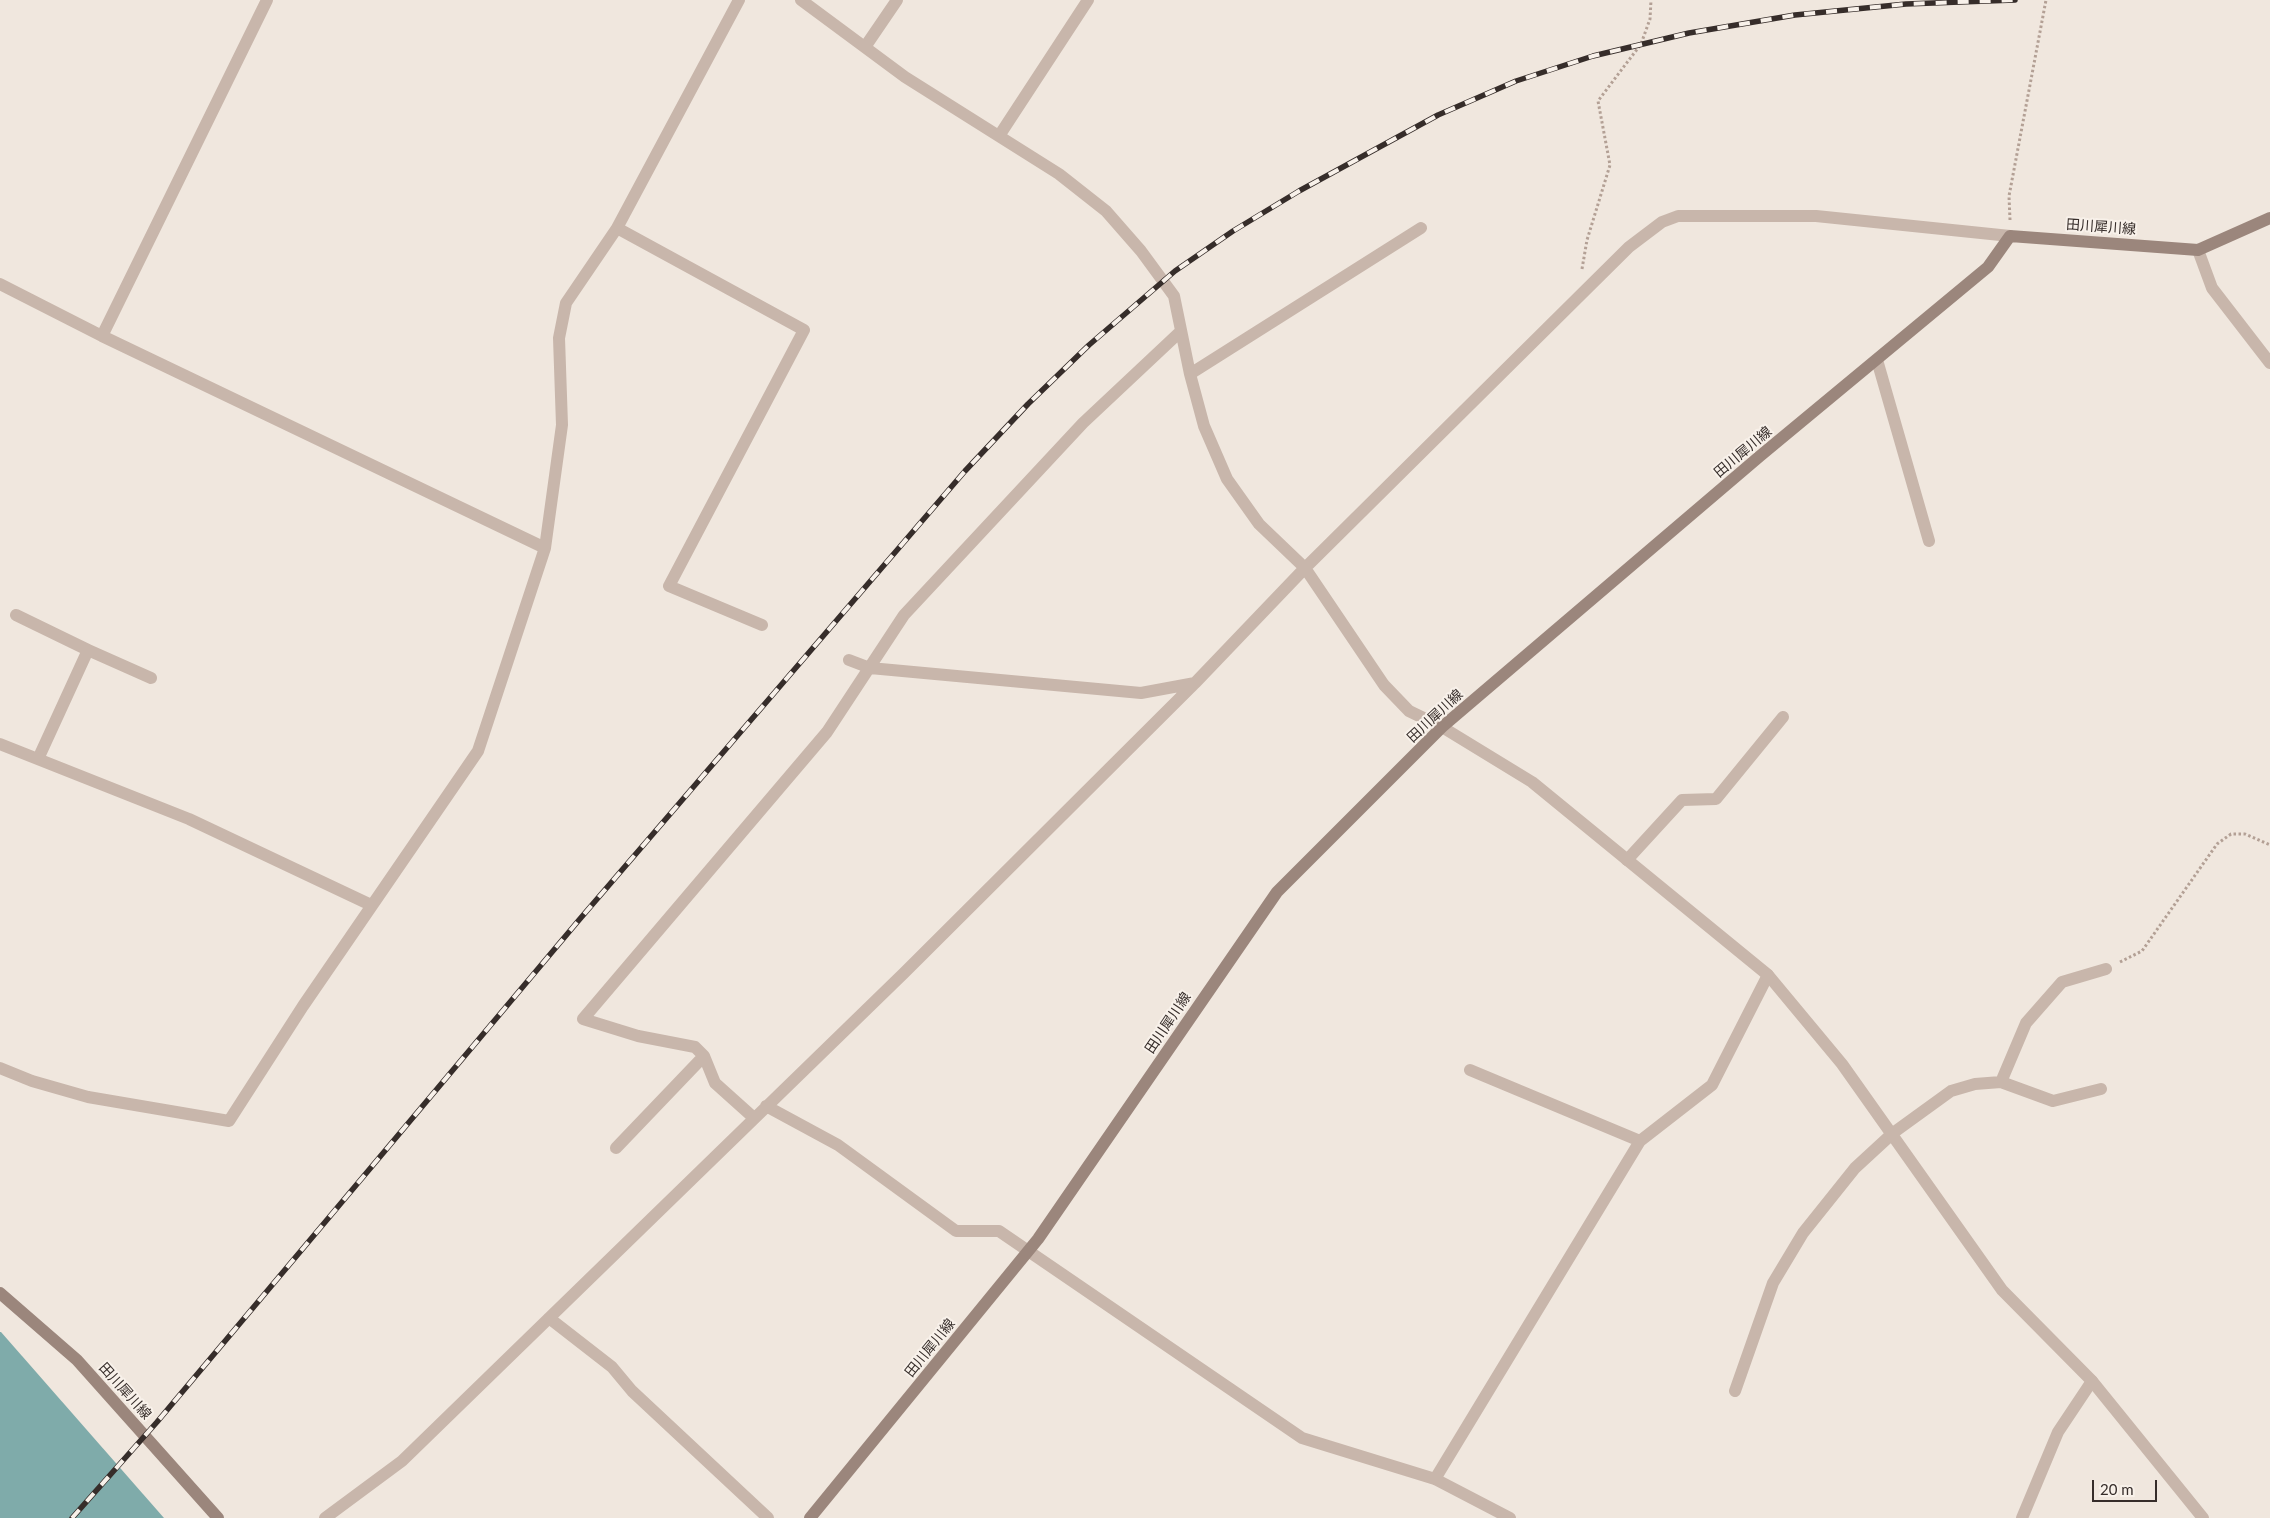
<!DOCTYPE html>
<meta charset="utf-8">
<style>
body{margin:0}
#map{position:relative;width:2270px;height:1518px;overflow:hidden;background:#f0e7de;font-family:Lato,sans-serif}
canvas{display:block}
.scale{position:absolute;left:2092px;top:1480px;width:65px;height:22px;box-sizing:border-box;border:2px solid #362d2a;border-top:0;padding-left:6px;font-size:15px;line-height:18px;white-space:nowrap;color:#362d2a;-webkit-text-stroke:4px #f8f1ea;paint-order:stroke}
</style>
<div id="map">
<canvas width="2270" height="1518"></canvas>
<div class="scale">20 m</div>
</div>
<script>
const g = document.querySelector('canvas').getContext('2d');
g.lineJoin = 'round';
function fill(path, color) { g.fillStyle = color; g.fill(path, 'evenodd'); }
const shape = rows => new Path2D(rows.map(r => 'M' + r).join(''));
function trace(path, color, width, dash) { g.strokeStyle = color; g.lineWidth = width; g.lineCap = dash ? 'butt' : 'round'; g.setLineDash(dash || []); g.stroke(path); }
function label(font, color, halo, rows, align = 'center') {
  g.font = font + ' Lato,"Noto Sans JP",sans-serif'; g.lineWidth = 4; g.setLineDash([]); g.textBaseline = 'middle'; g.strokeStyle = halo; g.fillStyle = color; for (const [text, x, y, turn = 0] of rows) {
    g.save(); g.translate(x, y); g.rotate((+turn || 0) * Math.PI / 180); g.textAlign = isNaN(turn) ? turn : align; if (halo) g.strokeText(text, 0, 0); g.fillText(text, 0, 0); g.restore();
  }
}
fill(shape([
 [0,1332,1,1332,164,1518,0,1518]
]), '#7fabaa');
trace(shape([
 [2010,220,2009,196,2046,0],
 [1582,269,1587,240,1610,165,1598,101,1641,44,1650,19,1651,0],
 [2120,962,2142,951,2217,844,2231,834,2245,834,2270,845]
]), '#b3a095', 3, [2.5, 2.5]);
trace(shape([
 [267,0,102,336,545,548],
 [801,0,905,77,1059,174,1106,211,1141,251,1174,296,1190,374,1204,426,1227,479,1259,524,1305,568,1384,685,1409,711,1442,727],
 [865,47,897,0],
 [999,136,1088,0],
 [617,228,804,330,669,586,762,625],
 [2198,250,2212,288,2270,363],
 [0,284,102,336],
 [1877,360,1929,541],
 [1190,374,1421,228],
 [16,615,88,650,38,759],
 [88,650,151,678],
 [849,660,870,668,1141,693,1195,683],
 [0,744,189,819,371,905],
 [1627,860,1682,800,1716,799,1783,717],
 [0,1068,32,1081,88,1097,229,1121,303,1006,478,751,545,548,562,425,559,338,566,303,617,228,739,0],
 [1470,1070,1640,1141],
 [2001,1082,2026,1023,2062,982,2106,969],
 [766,1106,838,1145,956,1231,999,1231,1302,1438,1435,1479,1510,1518],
 [754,1118,715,1083,704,1056,695,1047,638,1036,583,1019,827,732,904,615,1083,423,1181,331],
 [616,1148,704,1056],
 [549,1318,612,1367,632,1391,768,1518],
 [1735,1391,1773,1283,1803,1233,1855,1168,1893,1133,1951,1091,1975,1084,2001,1082,2053,1101,2101,1089],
 [1435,1479,1640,1141,1712,1085,1768,975],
 [325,1518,402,1461,904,973,1195,683,1305,568,1629,247,1662,222,1678,216,1816,216,2010,236],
 [2022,1518,2058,1432,2092,1381]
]), '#c8b6ab', 12);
trace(shape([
 [1442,727,1532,782,1768,975,1842,1064,2002,1290,2092,1381,2203,1518]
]), '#c8b6ab', 12);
trace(shape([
 [0,1293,77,1360,218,1518],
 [810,1518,1038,1239,1277,892,1442,727,1760,456,1988,267,2010,236,2198,250,2270,218]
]), '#9b867c', 12);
const rail = shape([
 [72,1518,157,1422,579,920,965,471,1028,404,1089,345,1175,271,1233,231,1299,191,1438,115,1516,81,1593,56,1689,33,1795,15,1906,4,2015,0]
]);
trace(rail, '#362d2a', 5.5);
trace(rail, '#f8f1ea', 4, [11]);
label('14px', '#362d2a', '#f8f1ea', [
 ["田川犀川線",2101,227,4],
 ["田川犀川線",1743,452,-40],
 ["田川犀川線",1435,716,-43],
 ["田川犀川線",1168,1023,-56],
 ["田川犀川線",930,1348,-51],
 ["田川犀川線",125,1391,48]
]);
</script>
